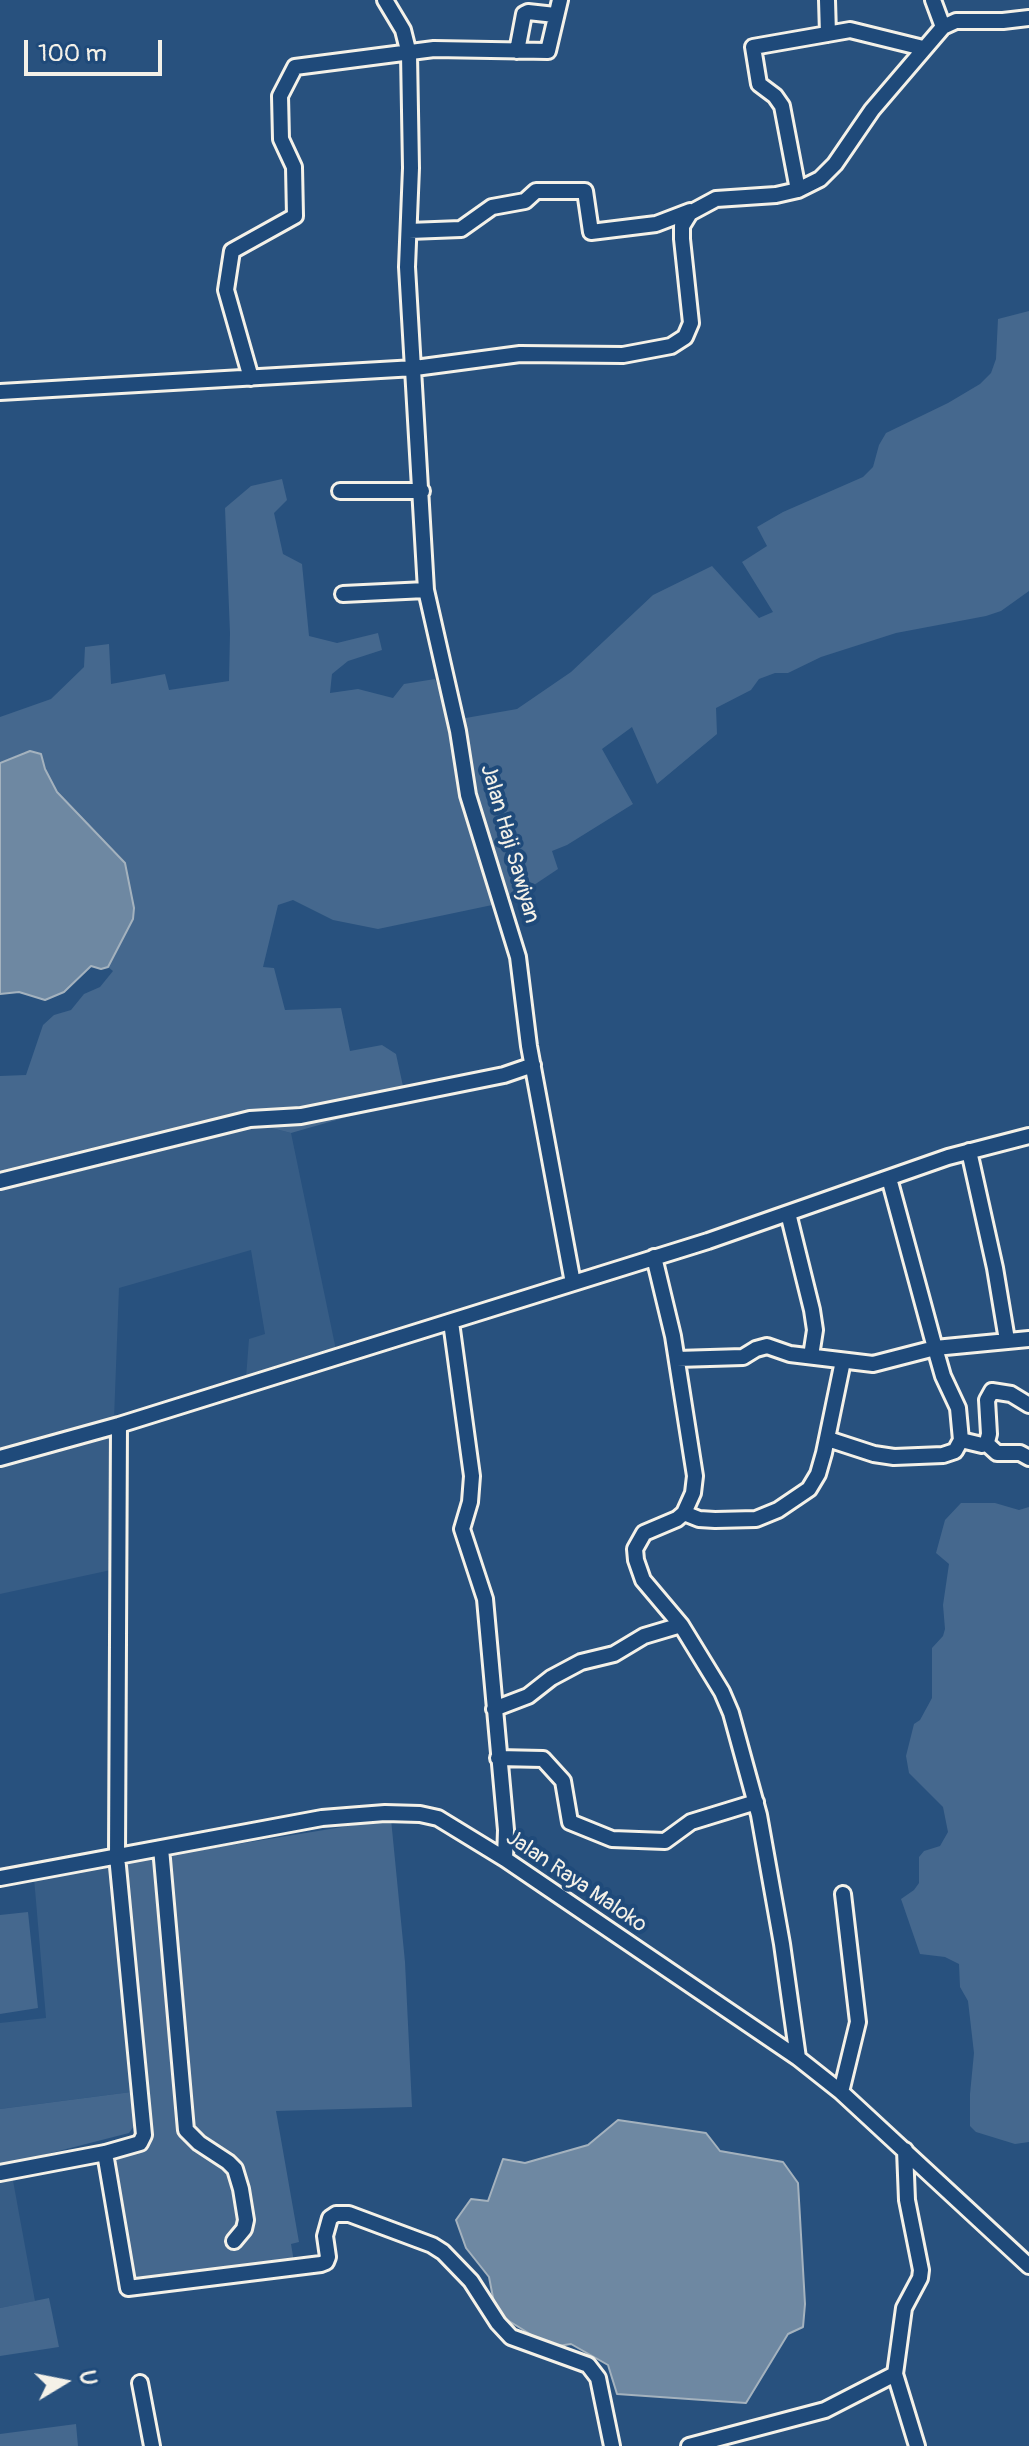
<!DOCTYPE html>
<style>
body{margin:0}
#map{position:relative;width:1029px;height:2446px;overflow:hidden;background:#28517e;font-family:Pangolin,sans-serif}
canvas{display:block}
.north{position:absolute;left:24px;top:2342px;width:80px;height:80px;-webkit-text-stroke:6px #1f4a7a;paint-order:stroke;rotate:80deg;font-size:22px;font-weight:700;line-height:32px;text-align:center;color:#f4f1e8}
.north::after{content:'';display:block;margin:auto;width:28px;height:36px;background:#f4f1e8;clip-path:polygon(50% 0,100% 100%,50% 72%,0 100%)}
.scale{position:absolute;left:24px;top:40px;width:138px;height:36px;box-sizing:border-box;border:4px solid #f4f1e8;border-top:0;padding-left:10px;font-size:24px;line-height:28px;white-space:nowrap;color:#f4f1e8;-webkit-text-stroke:6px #1f4a7a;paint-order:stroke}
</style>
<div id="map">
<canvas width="1029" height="2446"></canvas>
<div class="north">U</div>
<div class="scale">100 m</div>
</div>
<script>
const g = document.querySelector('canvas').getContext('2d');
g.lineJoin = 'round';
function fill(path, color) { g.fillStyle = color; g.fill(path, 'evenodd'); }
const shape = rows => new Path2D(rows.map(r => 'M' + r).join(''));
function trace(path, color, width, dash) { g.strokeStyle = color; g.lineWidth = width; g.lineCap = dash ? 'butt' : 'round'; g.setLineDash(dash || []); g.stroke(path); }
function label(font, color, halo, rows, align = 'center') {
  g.font = font + ' Pangolin,sans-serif'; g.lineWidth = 8; g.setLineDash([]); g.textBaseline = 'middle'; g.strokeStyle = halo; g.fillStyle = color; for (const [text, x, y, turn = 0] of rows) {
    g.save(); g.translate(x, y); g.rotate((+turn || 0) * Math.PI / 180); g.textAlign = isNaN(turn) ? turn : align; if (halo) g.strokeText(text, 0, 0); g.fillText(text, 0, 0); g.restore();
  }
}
fill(shape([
 [256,1124,291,1133,336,1350,246,1378,249,1339,265,1334,251,1250,119,1288,114,1419,0,1453,0,1188],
 [110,1432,111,1570,0,1594,0,1464],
 [112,1863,131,2092,0,2109,0,2023,46,2018,34,1878],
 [12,2175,35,2301,0,2308,0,2178]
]), '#375d86');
fill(shape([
 [1029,311,1029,591,1001,611,986,616,896,633,821,657,788,673,775,673,759,679,751,690,716,708,717,734,657,784,632,727,602,749,633,804,567,845,552,851,558,869,534,885,502,898,467,782,460,719,517,709,571,672,653,595,712,566,759,618,773,612,742,562,767,546,757,527,783,512,863,477,873,467,879,445,886,433,948,403,980,384,991,373,996,359,998,319],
 [282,479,287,500,274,513,283,554,302,564,309,636,337,643,378,633,382,650,348,661,332,674,330,693,358,689,393,698,404,684,435,679,451,724,497,904,378,929,333,920,293,900,278,905,263,967,274,968,285,1010,341,1008,350,1051,382,1045,396,1054,406,1100,291,1133,256,1124,0,1188,0,1076,26,1075,43,1025,54,1015,71,1010,84,994,100,987,113,971,108,967,133,919,134,908,125,863,57,792,45,769,41,754,25,752,0,763,0,717,51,699,84,667,85,647,109,644,111,684,165,674,169,690,229,681,230,633,225,508,251,486],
 [961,1503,995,1503,1019,1510,1029,1507,1029,2142,1015,2144,976,2132,970,2126,970,2094,974,2053,968,2001,960,1987,959,1964,945,1957,920,1954,901,1899,914,1890,919,1883,919,1857,924,1851,940,1846,948,1832,943,1807,909,1773,906,1756,914,1724,920,1720,932,1698,932,1648,943,1636,945,1629,943,1605,949,1564,936,1553,945,1520],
 [391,1819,405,1962,412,2107,276,2111,299,2242,291,2244,294,2262,128,2283,107,2149,146,2140,122,1863],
 [28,1912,38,2008,0,2014,0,1915],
 [131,2092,134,2126,129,2133,0,2166,0,2109],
 [49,2298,59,2347,0,2356,0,2308],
 [76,2424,78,2446,0,2446,0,2434]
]), '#45688e');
const water = shape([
 [30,751,41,754,45,769,57,792,125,863,134,908,133,919,108,967,101,969,91,966,64,992,45,1000,19,992,0,994,0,763,30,751],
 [618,2120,706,2133,720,2151,783,2162,798,2183,805,2304,803,2327,788,2334,746,2403,617,2394,608,2365,571,2344,551,2347,496,2313,489,2277,466,2248,456,2220,471,2199,488,2201,503,2159,525,2163,588,2145,618,2120]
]);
fill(water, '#6e88a2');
trace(water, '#a4b2be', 2);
const minor = shape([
 [385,0,403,30,409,54,411,168,407,267,426,590,458,731,468,795,518,957,529,1046,573,1283],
 [827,0,828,34],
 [933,0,943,27],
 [517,51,524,14,528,12,555,15],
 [798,190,782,106,775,96,759,84,753,47,850,30,923,48],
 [409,231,461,229,492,207,525,201,536,191,585,191,591,232,656,224,690,211],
 [251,378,226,290,232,251,295,216,294,167,281,139,280,96,295,67,434,49,548,51,560,0],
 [0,392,415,368,520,354,623,355,671,346,685,337,691,323,682,239,682,226,690,213,716,199,776,195,798,190,820,179,835,164,872,110,943,27,956,21,1003,21,1029,18],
 [340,491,422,491],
 [343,594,426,590],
 [969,1151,995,1268,1007,1340],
 [889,1178,935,1348,1029,1339],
 [0,1181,250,1119,301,1116,504,1075,533,1065],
 [788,1213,812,1310,815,1330,811,1356],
 [654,1257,673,1336,695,1476,693,1493,684,1513,677,1519,644,1533,635,1549,636,1560,643,1580,681,1625,722,1692,731,1713,759,1815,782,1944,798,2058],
 [451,1322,472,1476,470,1502,462,1529,485,1599,506,1830,505,1859],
 [677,1359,743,1357,756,1349,767,1346,790,1354,873,1364,935,1348,943,1376,958,1408,961,1440,955,1451,943,1455,894,1457,874,1454,828,1439],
 [961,1440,982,1445,987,1442,989,1434,987,1400,992,1391,1011,1394,1029,1405],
 [986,1443,997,1453,1020,1453,1029,1458],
 [0,1458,119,1425,708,1241,948,1157,1029,1136],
 [684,1513,699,1519,715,1520,756,1519,778,1510,809,1489,818,1474,824,1453,843,1361],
 [494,1709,528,1696,551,1678,581,1662,614,1654,644,1636,681,1625],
 [498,1758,543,1759,563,1781,570,1822,612,1839,665,1841,691,1822,756,1802],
 [161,1848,186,2130,199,2143,228,2162,235,2169,241,2189,246,2220,244,2229,234,2241],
 [0,1878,322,1818,385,1813,420,1814,438,1818,505,1859,798,2058,841,2092,1029,2266],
 [841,2092,858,2022,843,1894],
 [105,2153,128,2288,321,2264,326,2262,328,2257,325,2236,330,2218,336,2214,349,2214,432,2245,443,2252,471,2281,498,2323,511,2337,588,2365,598,2378,612,2446],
 [0,2173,105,2153,140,2143,144,2135,117,1856,119,1425],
 [895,2374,917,2446],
 [140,2383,152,2446],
 [689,2446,825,2410,895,2374,904,2308,920,2278,921,2270,907,2200,905,2150]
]);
trace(minor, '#f4f1e8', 20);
trace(minor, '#1f4a7a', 14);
label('22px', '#f4f1e8', '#1f4a7a', [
 ["Jalan Haji Sawiyan",509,844,74],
 ["Jalan Raya Maloko",576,1882,34]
]);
</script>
